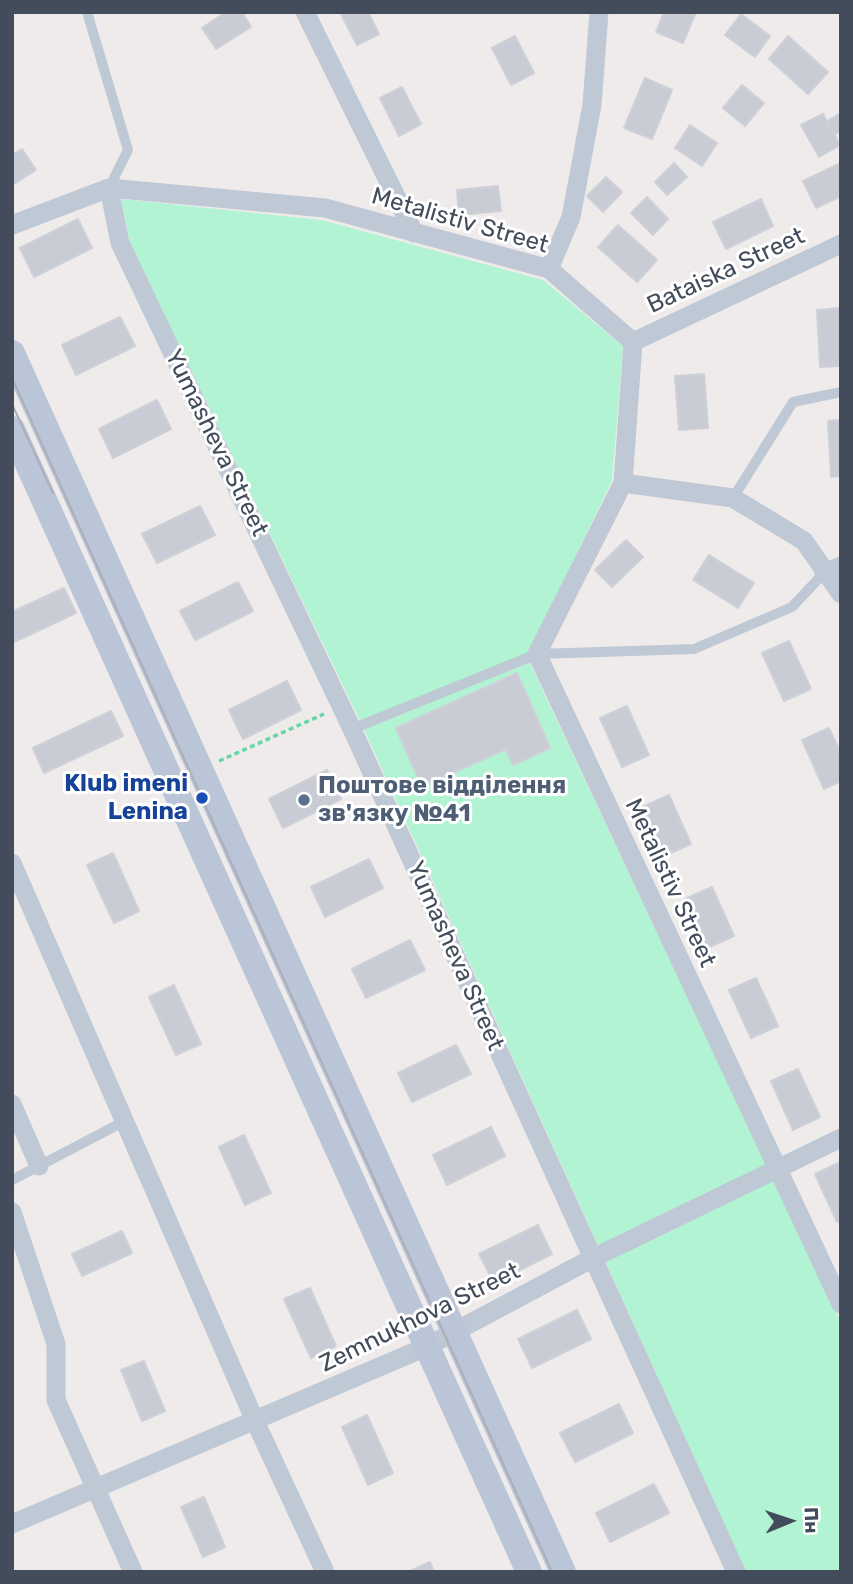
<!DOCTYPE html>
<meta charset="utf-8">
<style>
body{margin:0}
#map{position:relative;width:853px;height:1584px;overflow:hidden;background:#efebeb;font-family:Rubik,sans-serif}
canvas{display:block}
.frame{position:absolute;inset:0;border:14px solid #424c5b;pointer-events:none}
.north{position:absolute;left:755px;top:1486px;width:70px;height:70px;-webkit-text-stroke:5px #fff;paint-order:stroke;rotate:88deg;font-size:19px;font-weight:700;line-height:28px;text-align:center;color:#424c5b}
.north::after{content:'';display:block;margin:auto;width:24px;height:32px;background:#424c5b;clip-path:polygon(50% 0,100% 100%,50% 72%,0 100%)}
</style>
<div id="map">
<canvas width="853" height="1584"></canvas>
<div class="frame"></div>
<div class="north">Пн</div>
</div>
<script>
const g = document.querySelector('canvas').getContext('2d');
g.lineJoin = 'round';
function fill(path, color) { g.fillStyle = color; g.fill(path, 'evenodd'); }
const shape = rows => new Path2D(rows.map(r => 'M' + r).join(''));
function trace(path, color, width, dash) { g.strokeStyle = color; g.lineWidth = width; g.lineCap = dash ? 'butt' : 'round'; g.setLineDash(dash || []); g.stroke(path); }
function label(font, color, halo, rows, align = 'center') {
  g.font = font + ' Rubik,sans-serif'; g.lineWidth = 6; g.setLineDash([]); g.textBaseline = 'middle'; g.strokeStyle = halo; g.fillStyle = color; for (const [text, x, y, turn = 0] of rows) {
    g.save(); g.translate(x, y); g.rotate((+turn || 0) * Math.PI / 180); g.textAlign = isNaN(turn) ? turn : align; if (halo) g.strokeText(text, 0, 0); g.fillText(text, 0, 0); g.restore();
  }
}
fill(shape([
 [121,199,322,220,543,280,623,346,612,481,527,657,841,1323,841,1572,746,1572,362,725,130,243]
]), '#b2f3d3');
const building = shape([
 [226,12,242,12,251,27,216,49,202,28,226,12],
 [340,12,368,12,379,34,357,45,340,12],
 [664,12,696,12,683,43,656,32,664,12],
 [741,14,770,36,755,57,725,35,741,14],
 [515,36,534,73,511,85,492,48,515,36],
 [788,36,828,72,808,94,769,59,788,36],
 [645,78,672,90,652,139,624,128,645,78],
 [742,85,764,103,745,126,723,108,742,85],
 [402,87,421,124,399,136,380,98,402,87],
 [841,113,841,131,835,134,827,121,841,113],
 [823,114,840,145,819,157,801,125,823,114],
 [690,125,717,143,702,166,675,148,690,125],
 [22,149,36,170,12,185,12,155,22,149],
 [674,163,687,177,667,195,655,182,674,163],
 [841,163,841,196,816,208,803,181,841,163],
 [606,177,622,192,603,212,587,196,606,177],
 [498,186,501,211,459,215,457,190,498,186],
 [647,197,668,219,653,235,631,213,647,197],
 [761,199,773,226,726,249,713,222,761,199],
 [78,219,92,248,34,277,20,248,78,219],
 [618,225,657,260,637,282,598,247,618,225],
 [841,308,841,366,820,367,817,310,841,308],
 [120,317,135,346,76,375,62,345,120,317],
 [704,374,708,428,679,430,675,376,704,374],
 [157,400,171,429,113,458,99,429,157,400],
 [841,420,841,476,831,477,828,421,841,420],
 [200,506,215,535,157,563,142,534,200,506],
 [626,540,643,557,612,587,595,570,626,540],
 [709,555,754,583,738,608,693,580,709,555],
 [238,582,253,611,195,640,180,611,238,582],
 [64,588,76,613,12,643,12,612,64,588],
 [789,641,811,689,784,701,762,653,789,641],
 [517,673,550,748,513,765,506,749,422,787,396,728,517,673],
 [287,681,301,710,243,739,229,710,287,681],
 [627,706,649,755,622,767,600,718,627,706],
 [111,711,123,736,44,773,33,748,111,711],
 [829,728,841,754,841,781,824,789,802,740,829,728],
 [327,770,341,799,283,828,269,799,327,770],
 [669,795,691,844,664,856,642,807,669,795],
 [113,853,139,911,114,923,87,865,113,853],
 [369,859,383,888,325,917,311,887,369,859],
 [712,887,734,936,707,948,685,899,712,887],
 [410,940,425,970,366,998,352,969,410,940],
 [756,978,778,1026,751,1038,729,990,756,978],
 [174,985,201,1044,176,1055,149,997,174,985],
 [456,1045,471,1074,412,1102,398,1073,456,1045],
 [798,1069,820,1117,793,1130,771,1081,798,1069],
 [491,1127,505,1156,447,1185,433,1155,491,1127],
 [244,1135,271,1193,245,1205,219,1147,244,1135],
 [841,1162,841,1220,837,1222,815,1174,841,1162],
 [538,1225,552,1254,494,1283,479,1254,538,1225],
 [122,1231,132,1253,82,1276,72,1254,122,1231],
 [310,1288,336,1346,311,1358,284,1299,310,1288],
 [577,1310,591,1339,532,1368,518,1339,577,1310],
 [144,1361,165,1411,142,1421,121,1370,144,1361],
 [619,1404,633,1433,575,1462,560,1433,619,1404],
 [367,1415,393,1473,368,1485,342,1427,367,1415],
 [654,1484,669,1513,610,1542,596,1513,654,1484],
 [204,1497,225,1547,203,1557,181,1507,204,1497],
 [430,1562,434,1572,408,1572,430,1562]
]);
fill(building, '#c9ccd4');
trace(building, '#ced0d8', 2);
trace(shape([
 [219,761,324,714]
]), '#66d5ac', 3.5, [5, 3.5]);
trace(shape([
 [87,12,128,150,109,188],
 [733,498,793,402,841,392],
 [352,729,537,654,694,649,792,607,824,573],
 [12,1180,125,1121]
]), '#bfc8d5', 10);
trace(shape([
 [305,12,414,233],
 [109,188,120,243,352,729,736,1572],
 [12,225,109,188,325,208,549,269,633,342,623,483,537,654,841,1304],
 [549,269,571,217,592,105,599,12],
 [633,342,841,244],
 [623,483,733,498,804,541,841,594],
 [824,573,841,566],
 [12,863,255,1421,325,1572],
 [12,1104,39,1166],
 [12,1212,56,1344,56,1400,133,1572],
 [12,1524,426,1347,591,1259,841,1138]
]), '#bfc8d5', 19);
trace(shape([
 [12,353,563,1572],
 [12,429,529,1572]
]), '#bbc5d8', 26);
trace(shape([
 [12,378,552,1572],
 [12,404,53,493]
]), '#acafb7', 2);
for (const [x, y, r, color] of [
 [202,798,7,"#1a4fb4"],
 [304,800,7,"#5c6f8a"]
]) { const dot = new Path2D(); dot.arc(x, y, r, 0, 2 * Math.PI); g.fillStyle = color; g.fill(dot); trace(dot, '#fff', 2.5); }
label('24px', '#424c5b', '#fff', [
 ["Metalistiv Street",460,221,16],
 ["Bataiska Street",726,271,-25],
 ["Yumasheva Street",216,443,64],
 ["Metalistiv Street",670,883,65],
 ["Yumasheva Street",455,956,66],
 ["Zemnukhova Street",420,1318,-26]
]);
label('bold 24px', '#164399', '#fff', [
 ["Klub imeni",188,784],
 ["Lenina",188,812]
], 'right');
label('bold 24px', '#4e5e75', '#fff', [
 ["Поштове відділення",318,786],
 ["зв'язку №41",318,814]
], 'left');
</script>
